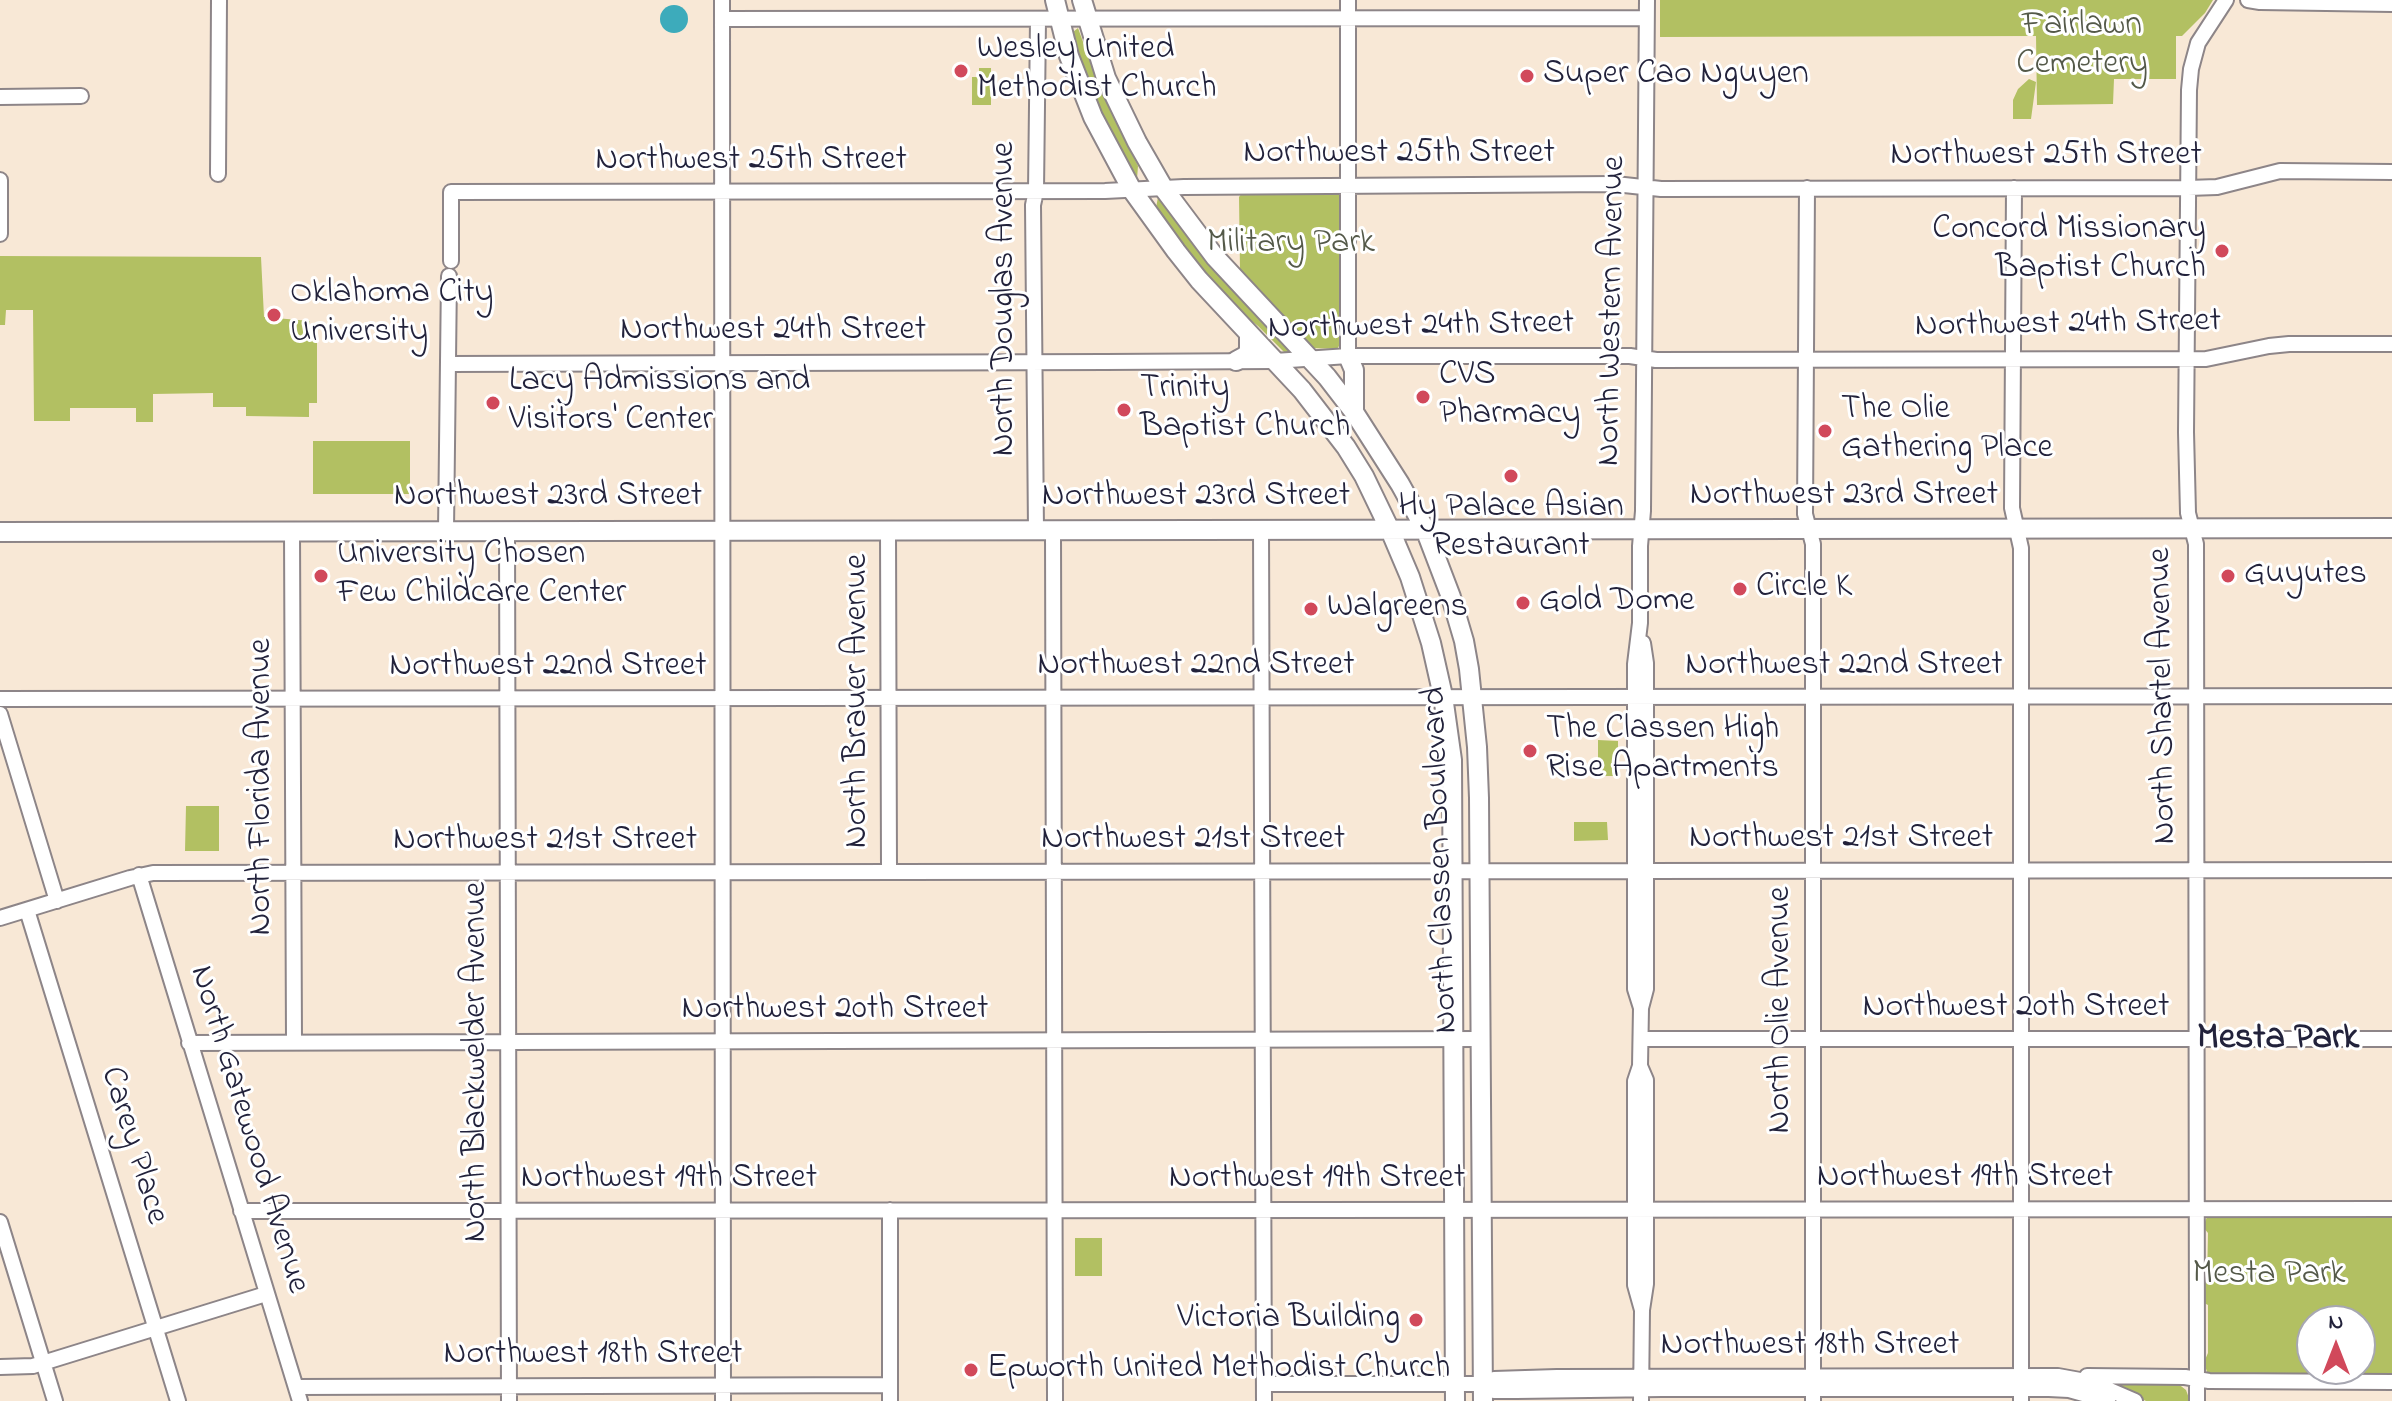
<!DOCTYPE html>
<style>
body{margin:0}
#map{position:relative;width:2392px;height:1401px;overflow:hidden;background:#f8e8d6;font-family:"Indie Flower",sans-serif}
canvas{display:block}
.north{position:absolute;left:2296px;top:1305px;width:80px;height:80px;box-sizing:border-box;background:#fff;border:2px solid #a7a7b1;border-radius:50%;rotate:0deg;font-size:22px;font-weight:700;line-height:32px;text-align:center;color:#22223b}
.north::after{content:'';display:block;margin:auto;width:28px;height:36px;background:#d1495b;clip-path:polygon(50% 0,100% 100%,50% 72%,0 100%)}
</style>
<div id="map">
<canvas width="2392" height="1401"></canvas>
<div class="north">N</div>
</div>
<script>
const g = document.querySelector('canvas').getContext('2d');
g.lineJoin = 'round';
function fill(path, color) { g.fillStyle = color; g.fill(path, 'evenodd'); }
const shape = rows => new Path2D(rows.map(r => 'M' + r).join(''));
function trace(path, color, width, dash) { g.strokeStyle = color; g.lineWidth = width; g.lineCap = dash ? 'butt' : 'round'; g.setLineDash(dash || []); g.stroke(path); }
function label(font, color, halo, rows, align = 'center') {
  g.font = font + ' "Indie Flower",sans-serif'; g.lineWidth = 6; g.setLineDash([]); g.textBaseline = 'middle'; g.strokeStyle = halo; g.fillStyle = color; for (const [text, x, y, turn = 0] of rows) {
    g.save(); g.translate(x, y); g.rotate((+turn || 0) * Math.PI / 180); g.textAlign = isNaN(turn) ? turn : align; if (halo) g.strokeText(text, 0, 0); g.fillText(text, 0, 0); g.restore();
  }
}
fill(shape([
 [1660,0,2213,0,2205,13,2182,36,2176,36,2176,79,2114,79,2113,104,2037,105,2036,36,1660,37],
 [1078,28,1099,86,1138,166,1137,179,1135,180,1109,137,1071,40,1073,32],
 [979,68,991,68,991,105,972,105,972,77,979,77],
 [2029,79,2036,82,2031,119,2013,119,2013,100,2018,89],
 [1242,193,1338,193,1341,197,1341,343,1337,349,1312,348,1240,270,1239,197],
 [1158,197,1161,198,1188,238,1225,282,1289,346,1290,354,1288,356,1258,326,1231,305,1202,274,1156,208],
 [0,256,261,257,264,317,310,321,310,334,317,335,317,403,309,403,309,417,246,416,246,407,213,407,213,393,153,394,153,422,136,422,136,408,70,408,70,421,34,421,33,310,6,310,5,325,0,325],
 [313,441,410,441,410,494,313,494],
 [1598,740,1618,741,1618,776,1598,776],
 [186,806,219,806,219,851,185,851],
 [1574,822,1607,822,1608,840,1574,841],
 [2392,1214,2392,1376,2211,1375,2207,1372,2204,1362,2208,1353,2208,1305,2204,1303,2203,1284,2207,1282,2208,1233,2203,1227,2207,1217,2213,1215],
 [2312,1321,2360,1321,2360,1369,2312,1369],
 [1075,1238,1102,1238,1102,1276,1075,1276],
 [2113,1383,2177,1383,2186,1390,2190,1401,2146,1401,2114,1385]
]), '#b2c062');
fill(shape([
 '660 19a14 14 0 1 1 28 0a14 14 0 1 1-28 0Z'
]), '#3dabbb');
const minor = shape([
 [722,0,723,1401],
 [1348,0,1348,356],
 [2248,0,2260,2,2392,4],
 [722,19,1646,18],
 [0,97,81,96],
 [218,174,219,0],
 [0,180,0,234],
 [1807,188,1805,514,1813,544,1813,1401],
 [2014,188,2012,508,2021,548,2021,1401],
 [451,261,451,192,1105,191,1184,187,1615,184,1661,189,2188,188,2217,187,2280,171,2392,172],
 [449,364,1105,362,1275,361,1348,356,1630,356,1656,360,2206,359,2269,346,2289,344,2392,344],
 [507,530,509,1401],
 [888,530,889,871],
 [1036,530,1033,205,1036,191,1038,20],
 [1053,530,1055,1401],
 [1261,530,1264,1401],
 [292,531,294,1042],
 [446,531,449,276],
 [0,699,2392,696],
 [0,714,57,901],
 [139,875,300,1401],
 [27,910,178,1401],
 [0,918,130,878,153,873,2392,870],
 [1641,1008,1635,989,1635,664,1640,623,1640,546,1643,511,1647,0],
 [1641,1039,2392,1039],
 [189,1043,1481,1039],
 [1640,1066,1646,1080,1646,1284,1642,1310,1641,1401],
 [890,1210,890,1401],
 [241,1211,2392,1209],
 [0,1222,55,1401],
 [1642,1310,1635,1285,1635,1081,1640,1066,1641,1008,1646,989,1646,663,1643,643],
 [0,1367,33,1366,266,1294],
 [2087,1376,2185,1377,2209,1381,2392,1382],
 [1264,1384,1482,1384,1494,1379,1557,1377,2058,1376,2091,1382,2135,1401],
 [1482,1384,1494,1391,1516,1391,1662,1389,2049,1389,2069,1390,2108,1401],
 [296,1387,890,1385],
 [2197,1401,2196,544,2188,513,2186,432,2189,90,2191,69,2198,43,2226,0]
]);
const major = shape([
 [1055,0,1069,56,1093,117,1132,190,1176,251,1199,280,1302,390,1346,447,1364,476,1390,530,1410,577,1431,643,1443,696,1452,760,1455,1401],
 [1082,0,1106,78,1137,142,1164,189,1215,257,1327,377,1354,412,1400,484,1425,529,1451,597,1464,641,1469,669,1477,747,1479,798,1483,1401],
 [1348,356,1354,370,1354,412],
 [1236,361,1247,355,1249,349,1249,334],
 [0,532,2392,528]
]);
trace(minor, '#8d8588', 18);
trace(major, '#8d8588', 22);
trace(minor, '#fff', 14);
trace(major, '#fff', 18);
for (const [x, y, r, color] of [
 [961,71,8,"#d1495b"],
 [1527,76,8,"#d1495b"],
 [2222,251,8,"#d1495b"],
 [274,315,8,"#d1495b"],
 [1423,397,8,"#d1495b"],
 [493,403,8,"#d1495b"],
 [1124,410,8,"#d1495b"],
 [1825,431,8,"#d1495b"],
 [1511,476,8,"#d1495b"],
 [321,576,8,"#d1495b"],
 [2228,576,8,"#d1495b"],
 [1740,589,8,"#d1495b"],
 [1523,603,8,"#d1495b"],
 [1311,609,8,"#d1495b"],
 [1530,751,8,"#d1495b"],
 [1416,1320,8,"#d1495b"],
 [971,1370,8,"#d1495b"]
]) { const dot = new Path2D(); dot.arc(x, y, r, 0, 2 * Math.PI); g.fillStyle = color; g.fill(dot); trace(dot, '#fff', 3); }
label('34px', '#545949', '#fff', [
 ["Fairlawn",2082,27],
 ["Cemetery",2082,66],
 ["Military Park",1291,245],
 ["Mesta Park",2269,1276]
]);
label('34px', '#22223b', '#fff', [
 ["Wesley United",977,51],
 ["Methodist Church",977,90],
 ["Super Cao Nguyen",1543,76],
 ["Concord Missionary",2206,231,"right"],
 ["Baptist Church",2206,270,"right"],
 ["Oklahoma City",290,295],
 ["University",290,334],
 ["CVS",1439,377],
 ["Pharmacy",1439,416],
 ["Lacy Admissions and",509,383],
 ["Visitors' Center",509,422],
 ["Trinity",1140,390],
 ["Baptist Church",1140,429],
 ["The Olie",1841,411],
 ["Gathering Place",1841,450],
 ["Hy Palace Asian",1511,509,"center"],
 ["Restaurant",1511,548,"center"],
 ["University Chosen",337,556],
 ["Few Childcare Center",337,595],
 ["Guyutes",2244,576],
 ["Circle K",1756,589],
 ["Gold Dome",1539,603],
 ["Walgreens",1327,609],
 ["The Classen High",1546,731],
 ["Rise Apartments",1546,770],
 ["Victoria Building",1400,1320,"right"],
 ["Epworth United Methodist Church",987,1370]
], 'left');
label('34px', '#22223b', '#fff', [
 ["Northwest 25th Street",1399,155],
 ["Northwest 25th Street",2046,157],
 ["Northwest 25th Street",751,162],
 ["North Douglas Avenue",1006,299,-90],
 ["North Western Avenue",1614,311,-89],
 ["Northwest 24th Street",2068,326,-1],
 ["Northwest 24th Street",1421,328,-1],
 ["Northwest 24th Street",773,332],
 ["Northwest 23rd Street",1844,497],
 ["Northwest 23rd Street",548,498],
 ["Northwest 23rd Street",1196,498],
 ["Northwest 22nd Street",1196,667],
 ["Northwest 22nd Street",1844,667],
 ["Northwest 22nd Street",548,668],
 ["North Shartel Avenue",2165,696,-91],
 ["North Brauer Avenue",859,701,-90],
 ["North Florida Avenue",263,787,-90],
 ["Northwest 21st Street",1841,840],
 ["Northwest 21st Street",1193,841],
 ["Northwest 21st Street",545,842],
 ["North Classen Boulevard",1443,860,-92],
 ["Northwest 20th Street",2016,1009],
 ["North Olie Avenue",1782,1010,-90],
 ["Northwest 20th Street",835,1011],
 ["North Blackwelder Avenue",478,1062,-90],
 ["North Gatewood Avenue",247,1130,73],
 ["Carey Place",132,1146,73],
 ["Northwest 19th Street",1965,1179],
 ["Northwest 19th Street",669,1180],
 ["Northwest 19th Street",1317,1180],
 ["Northwest 18th Street",1810,1347],
 ["Northwest 18th Street",593,1356]
]);
label('bold 36px', '#22223b', '#fff', [
 ["Mesta Park",2278,1041]
]);
</script>
